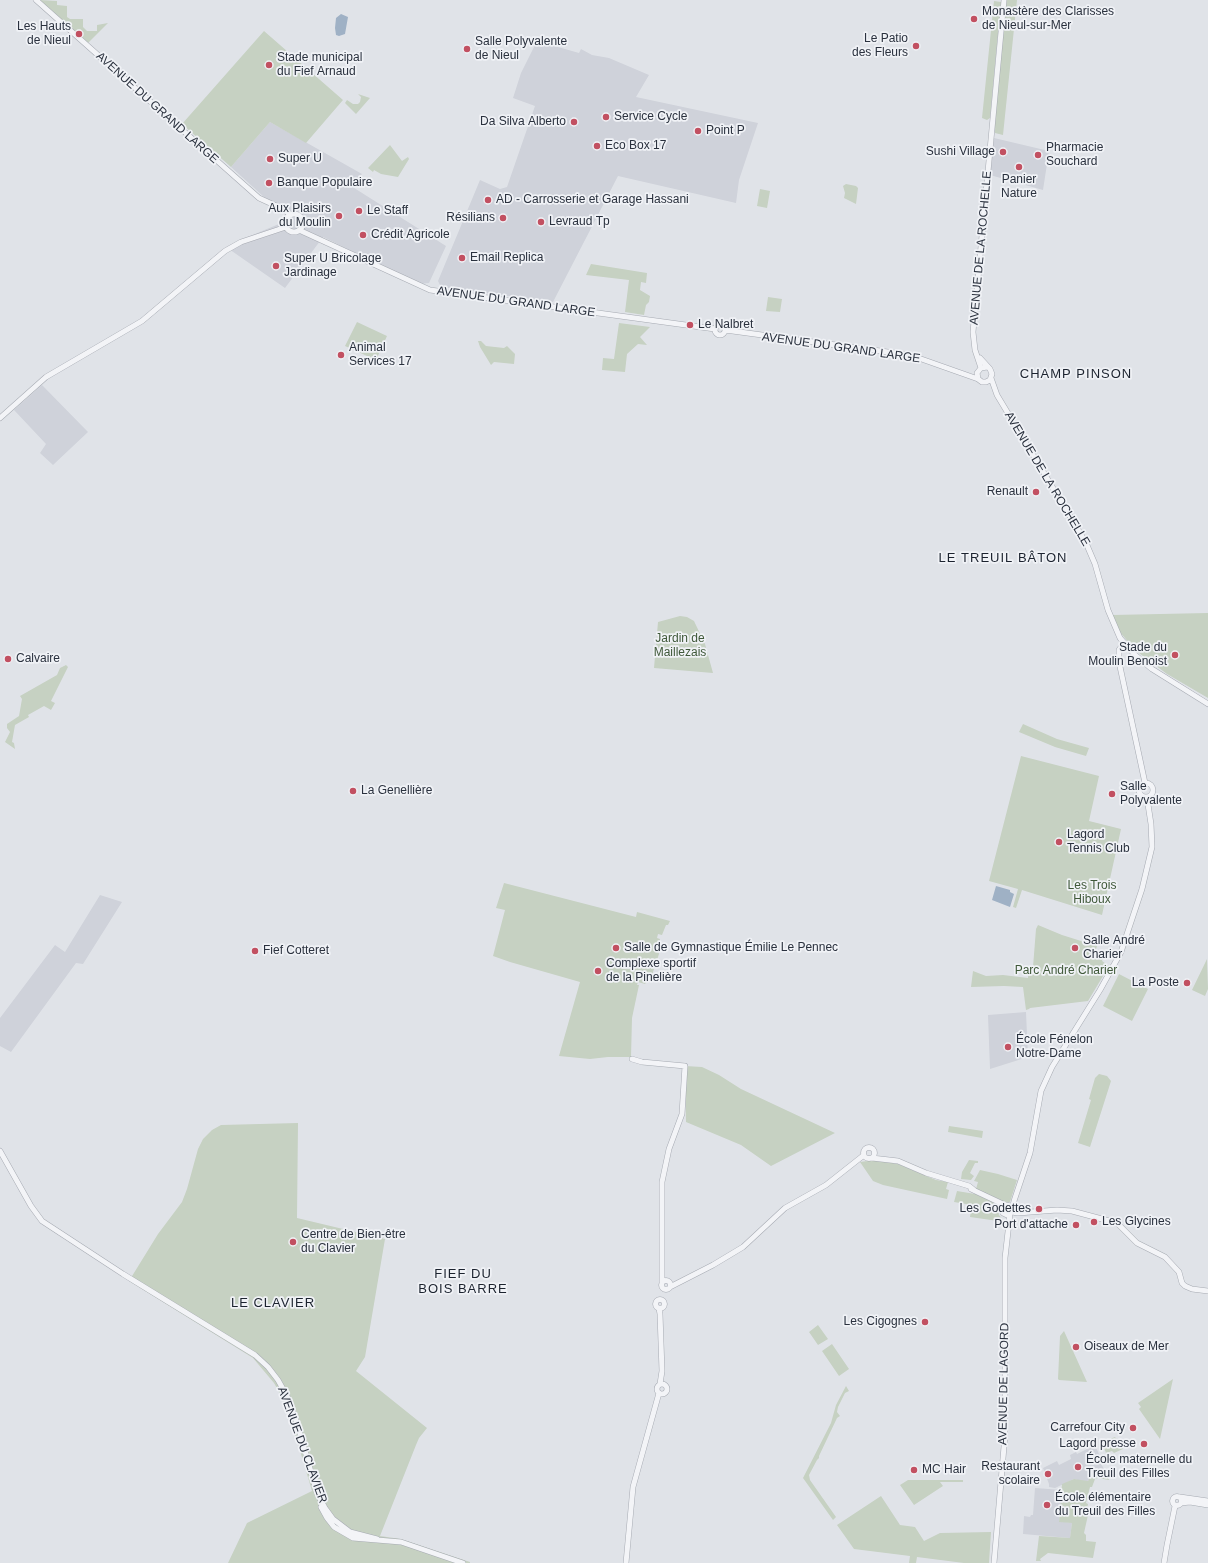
<!DOCTYPE html>
<meta charset="utf-8">
<style>
body{margin:0}
canvas{display:block;background:#e0e3e8}
</style>
<canvas width="1208" height="1563"></canvas>
<script>
const g = document.querySelector('canvas').getContext('2d');
g.lineJoin = 'round';
function fill(path, color) { g.fillStyle = color; g.fill(path, 'evenodd'); }
const shape = rows => new Path2D(rows.map(r => 'M' + r).join(''));
function trace(path, color, width, dash) { g.strokeStyle = color; g.lineWidth = width; g.lineCap = dash ? 'butt' : 'round'; g.setLineDash(dash || []); g.stroke(path); }
function label(font, color, halo, rows, align = 'center') {
  g.font = font + ' Arial,sans-serif'; g.lineWidth = 3.5; g.setLineDash([]); g.textBaseline = 'middle'; g.strokeStyle = halo; g.fillStyle = color; for (const [text, x, y, turn = 0] of rows) {
    g.save(); g.translate(x, y); g.rotate((+turn || 0) * Math.PI / 180); g.textAlign = isNaN(turn) ? turn : align; if (halo) g.strokeText(text, 0, 0); g.fillText(text, 0, 0); g.restore();
  }
}
fill(shape([
 [537,41,579,53,581,49,592,55,609,58,649,75,636,97,758,123,739,180,736,203,618,176,553,302,441,287,438,281,480,180,500,189,507,187,535,106,513,98,521,73],
 [270,122,362,174,351,186,446,246,429,283,420,284,323,237,285,288,226,247,238,241,279,224,290,211,264,197,231,167],
 [994,138,1049,151,1043,190,990,175],
 [42,385,88,432,53,465,40,453,46,444,14,410],
 [100,895,122,902,83,964,76,963,11,1052,0,1046,0,1018,55,945,65,952],
 [1026,1012,1028,1057,990,1069,988,1015],
 [1095,1445,1102,1461,1101,1464,1107,1474,1101,1472,1091,1476,1089,1480,1086,1482,1074,1479,1055,1488,1049,1487,1049,1484,1043,1468,1057,1461,1059,1465,1071,1459,1070,1455,1076,1452,1077,1454],
 [1035,1488,1062,1490,1059,1521,1072,1523,1070,1538,1023,1534,1024,1516,1030,1517,1031,1515,1033,1515]
]), '#cfd2da');
fill(shape([
 [39,0,57,1,57,5,67,6,67,17,70,19,83,19,83,27,87,31,97,31,97,25,108,23,88,43],
 [1006,0,1017,0,1003,135,995,133,994,130],
 [994,1,1001,2,990,118,987,120,982,118],
 [264,31,343,100,306,143,270,122,231,167,182,124],
 [358,94,370,98,356,114,345,103,347,100,353,104,358,104,360,102,361,97],
 [390,145,402,161,408,157,409,159,398,177,381,174,374,170,373,172,368,168],
 [846,184,856,186,858,188,856,204,844,198,845,193,843,186],
 [760,189,770,191,767,208,757,206],
 [591,264,647,273,646,283,641,282,640,290,650,296,649,302,646,305,644,315,625,312,629,280,586,275],
 [768,297,782,299,780,312,766,311],
 [357,322,387,336,376,360,345,346],
 [619,323,650,327,640,337,647,345,638,344,627,354,625,372,602,370,603,358,614,359],
 [478,341,481,341,486,346,504,348,507,346,515,354,514,364,494,362,491,365,480,347],
 [1208,613,1208,698,1167,674,1135,650,1119,631,1112,615],
 [680,616,687,617,694,621,705,644,713,673,654,668,658,622],
 [66,665,68,667,51,701,55,703,51,710,44,706,28,715,29,717,15,725,12,742,14,743,15,749,5,742,10,732,7,728,7,724,19,716,22,699,20,696,57,675,60,668],
 [1023,724,1057,739,1089,748,1086,756,1055,747,1019,732],
 [1021,756,1099,776,1089,821,1121,829,1102,915,1022,890,1016,908,1013,907,1018,889,989,881],
 [504,883,636,917,637,912,670,921,668,925,666,925,662,935,658,934,657,938,660,939,659,944,656,944,655,946,658,949,659,954,652,975,645,984,638,982,637,985,639,985,632,1018,631,1057,608,1057,590,1059,559,1056,580,982,510,962,493,956,505,910,496,908],
 [1038,925,1062,935,1097,946,1094,956,1103,958,1102,961,1109,966,1088,1001,1030,1008,1029,1009,1026,1010,1023,987,1004,986,971,987,973,971,986,976,1003,975,1028,978,1029,966,1033,967,1036,929],
 [1207,959,1208,989,1205,996,1192,990],
 [1119,974,1148,989,1132,1021,1103,1006],
 [685,1066,702,1067,719,1075,741,1089,835,1133,771,1166,741,1145,686,1122],
 [1099,1074,1107,1076,1111,1081,1090,1147,1078,1143,1091,1100,1089,1099,1095,1078],
 [298,1123,297,1218,385,1239,365,1357,356,1371,427,1428,419,1438,416,1445,380,1536,401,1539,470,1562,470,1563,228,1563,247,1523,312,1491,290,1417,281,1395,274,1383,253,1358,129,1281,158,1234,182,1202,187,1189,198,1149,203,1139,212,1130,221,1125],
 [949,1126,983,1131,982,1138,948,1132],
 [875,1160,898,1164,936,1180,948,1182,946,1189,949,1190,947,1199,883,1185,873,1181,860,1162],
 [969,1160,978,1161,978,1163,975,1163,970,1173,974,1176,971,1180,961,1179,962,1172],
 [980,1170,998,1174,1017,1180,1010,1202,1005,1203,976,1189,978,1182,974,1181],
 [957,1191,975,1194,976,1193,994,1203,997,1206,999,1215,1005,1222,970,1217,971,1211,966,1204,954,1202],
 [818,1325,828,1339,818,1345,809,1332],
 [1064,1331,1087,1382,1059,1380,1058,1379,1060,1336],
 [832,1344,849,1369,839,1376,822,1351],
 [1173,1379,1160,1439,1139,1409,1141,1407,1138,1403],
 [846,1386,849,1391,845,1393,838,1407,837,1412,840,1416,837,1418,819,1456,819,1458,817,1460,809,1475,810,1480,836,1517,833,1520,803,1478,831,1423,836,1405],
 [1115,1437,1123,1449,1114,1453,1112,1451,1106,1453,1102,1442],
 [1099,1470,1102,1473,1107,1474,1109,1480,1098,1478,1095,1479,1092,1487,1090,1487,1086,1503,1088,1504,1086,1514,1088,1515,1084,1533,1086,1535,1086,1541,1096,1542,1093,1558,1048,1553,1040,1559,1041,1561,1036,1561,1039,1536,1070,1538,1072,1523,1059,1522,1062,1484,1074,1479,1088,1481,1091,1476,1090,1474],
 [908,1480,963,1480,963,1482,940,1482,943,1486,914,1505,900,1485],
 [881,1496,900,1525,915,1527,924,1541,940,1533,991,1532,989,1563,964,1563,917,1557,916,1563,909,1563,910,1556,854,1549,837,1525]
]), '#c6d1c2');
fill(shape([
 [341,14,348,17,345,34,339,36,336,35,335,28,336,18],
 [996,886,1010,890,1010,892,1014,894,1010,907,992,900]
]), '#9fb1c5');
const minor = shape([
 [36,0,259,198,283,209,291,215],
 '285 223a9 9 0 1 1 18 0a9 9 0 1 1-18 0Z',
 [299,230,430,290,715,329],
 '715 330a5 5 0 1 1 10 0a5 5 0 1 1-10 0Z',
 [725,330,910,355,978,379],
 [980,358,990,369,992,374,990,380,986,382,982,382,978,379,977,373,981,368,987,367],
 [981,368,975,350,973,332,1004,0],
 [991,378,997,395,1086,543,1095,564,1108,610,1120,638,1135,655,1152,669,1208,704],
 [0,418,46,377,142,321,225,251,241,242,286,227],
 [1124,643,1119,650,1119,662,1145,783],
 '1139 790a7 7 0 1 1 14 0a7 7 0 1 1-14 0Z',
 [632,1059,642,1062,685,1066,682,1114,669,1149,662,1182,662,1282],
 '863.5 1153a5.5 5.5 0 1 1 11 0a5.5 5.5 0 1 1-11 0Z',
 [0,1151,31,1206,42,1221,123,1274,255,1355,268,1367,278,1380,288,1398,297,1423,317,1493,325,1508,333,1519,350,1532,377,1539],
 [872,1158,898,1161,926,1173,969,1186,974,1190],
 [971,1189,1005,1205],
 [1012,1208,1010,1206,1006,1205,1003,1208,1002,1211,1003,1213,1007,1215,1012,1212,1014,1201,1030,1153,1041,1091,1052,1067,1100,990,1121,952,1142,889,1152,847,1151,824,1147,798],
 [1012,1212,1018,1213,1057,1210,1072,1211,1117,1223,1137,1243,1165,1257,1179,1272,1182,1283,1185,1286,1192,1289,1208,1291],
 '661.5 1285a4.5 4.5 0 1 1 9 0a4.5 4.5 0 1 1-9 0Z',
 [670,1287,713,1265,743,1247,785,1208,826,1185,864,1155],
 '655.5 1304a4.5 4.5 0 1 1 9 0a4.5 4.5 0 1 1-9 0Z',
 [659,1308,660,1314,662,1371,660,1384],
 '657 1389a5 5 0 1 1 10 0a5 5 0 1 1-10 0Z',
 '1172.5 1501a4.5 4.5 0 1 1 9 0a4.5 4.5 0 1 1-9 0Z',
 [1180,1497,1208,1501],
 [1181,1503,1190,1502,1208,1505],
 [321,1507,327,1518,334,1527,353,1538,401,1542,463,1563],
 [626,1563,633,1487,659,1393],
 [994,1563,1005,1435,1005,1258,1010,1214],
 [1164,1563,1167,1545,1175,1506]
]);
trace(minor, '#a6aab2', 6);
trace(minor, '#f3f4f7', 5);
for (const [x, y, r, color] of [
 [974,19,4,"#c25061"],
 [79,34,4,"#c25061"],
 [916,46,4,"#c25061"],
 [467,49,4,"#c25061"],
 [269,65,4,"#c25061"],
 [606,117,4,"#c25061"],
 [574,122,4,"#c25061"],
 [698,131,4,"#c25061"],
 [597,146,4,"#c25061"],
 [1003,152,4,"#c25061"],
 [1038,155,4,"#c25061"],
 [270,159,4,"#c25061"],
 [1019,167,4,"#c25061"],
 [269,183,4,"#c25061"],
 [488,200,4,"#c25061"],
 [359,211,4,"#c25061"],
 [339,216,4,"#c25061"],
 [503,218,4,"#c25061"],
 [541,222,4,"#c25061"],
 [363,235,4,"#c25061"],
 [462,258,4,"#c25061"],
 [276,266,4,"#c25061"],
 [690,325,4,"#c25061"],
 [341,355,4,"#c25061"],
 [1036,492,4,"#c25061"],
 [1175,655,4,"#c25061"],
 [8,659,4,"#c25061"],
 [353,791,4,"#c25061"],
 [1112,794,4,"#c25061"],
 [1059,842,4,"#c25061"],
 [616,948,4,"#c25061"],
 [1075,948,4,"#c25061"],
 [255,951,4,"#c25061"],
 [598,971,4,"#c25061"],
 [1187,983,4,"#c25061"],
 [1008,1047,4,"#c25061"],
 [1039,1209,4,"#c25061"],
 [1094,1222,4,"#c25061"],
 [1076,1225,4,"#c25061"],
 [293,1242,4,"#c25061"],
 [925,1322,4,"#c25061"],
 [1076,1347,4,"#c25061"],
 [1133,1428,4,"#c25061"],
 [1144,1444,4,"#c25061"],
 [1078,1467,4,"#c25061"],
 [914,1470,4,"#c25061"],
 [1048,1474,4,"#c25061"],
 [1047,1505,4,"#c25061"]
]) { const dot = new Path2D(); dot.arc(x, y, r, 0, 2 * Math.PI); g.fillStyle = color; g.fill(dot); trace(dot, '#f0f2f6', 1.5); }
label('12px', '#2a313e', '#f0f2f6', [
 ["Monastère des Clarisses",982,12],
 ["de Nieul-sur-Mer",982,26],
 ["Les Hauts",71,27,"right"],
 ["de Nieul",71,41,"right"],
 ["Le Patio",908,39,"right"],
 ["des Fleurs",908,53,"right"],
 ["Salle Polyvalente",475,42],
 ["de Nieul",475,56],
 ["Stade municipal",277,58],
 ["du Fief Arnaud",277,72],
 ["Service Cycle",614,117],
 ["Da Silva Alberto",566,122,"right"],
 ["Point P",706,131],
 ["Eco Box 17",605,146],
 ["Pharmacie",1046,148],
 ["Souchard",1046,162],
 ["Sushi Village",995,152,"right"],
 ["Super U",278,159],
 ["Panier",1019,180,"center"],
 ["Nature",1019,194,"center"],
 ["Banque Populaire",277,183],
 ["AD - Carrosserie et Garage Hassani",496,200],
 ["Aux Plaisirs",331,209,"right"],
 ["du Moulin",331,223,"right"],
 ["Le Staff",367,211],
 ["Résilians",495,218,"right"],
 ["Levraud Tp",549,222],
 ["Crédit Agricole",371,235],
 ["Email Replica",470,258],
 ["Super U Bricolage",284,259],
 ["Jardinage",284,273],
 ["Le Nalbret",698,325],
 ["Animal",349,348],
 ["Services 17",349,362],
 ["Renault",1028,492,"right"],
 ["Stade du",1167,648,"right"],
 ["Moulin Benoist",1167,662,"right"],
 ["Calvaire",16,659],
 ["Salle",1120,787],
 ["Polyvalente",1120,801],
 ["La Genellière",361,791],
 ["Lagord",1067,835],
 ["Tennis Club",1067,849],
 ["Salle André",1083,941],
 ["Charier",1083,955],
 ["Salle de Gymnastique Émilie Le Pennec",624,948],
 ["Fief Cotteret",263,951],
 ["Complexe sportif",606,964],
 ["de la Pinelière",606,978],
 ["La Poste",1179,983,"right"],
 ["École Fénelon",1016,1040],
 ["Notre-Dame",1016,1054],
 ["Les Godettes",1031,1209,"right"],
 ["Les Glycines",1102,1222],
 ["Port d'attache",1068,1225,"right"],
 ["Centre de Bien-être",301,1235],
 ["du Clavier",301,1249],
 ["Les Cigognes",917,1322,"right"],
 ["Oiseaux de Mer",1084,1347],
 ["Carrefour City",1125,1428,"right"],
 ["Lagord presse",1136,1444,"right"],
 ["École maternelle du",1086,1460],
 ["Treuil des Filles",1086,1474],
 ["Restaurant",1040,1467,"right"],
 ["scolaire",1040,1481,"right"],
 ["MC Hair",922,1470],
 ["École élémentaire",1055,1498],
 ["du Treuil des Filles",1055,1512]
], 'left');
label('12px', '#2a313e', '#f0f2f6', [
 ["AVENUE DU GRAND LARGE",157,108,42],
 ["AVENUE DE LA ROCHELLE",981,248,-85],
 ["AVENUE DU GRAND LARGE",516,302,8],
 ["AVENUE DU GRAND LARGE",841,348,8],
 ["AVENUE DE LA ROCHELLE",1047,479,59],
 ["AVENUE DE LAGORD",1004,1384,-89],
 ["AVENUE DU CLAVIER",302,1445,70]
]);
label('12px', '#3f5839', '#f0f2f6', [
 ["Jardin de",680,639],
 ["Maillezais",680,653],
 ["Les Trois",1092,886],
 ["Hiboux",1092,900],
 ["Parc André Charier",1066,971]
]);
g.letterSpacing = '1px';
label('13px', '#1c232f', '#f0f2f6', [
 ["CHAMP PINSON",1076,374],
 ["LE TREUIL BÂTON",1003,558],
 ["FIEF DU",463,1274],
 ["BOIS BARRE",463,1289],
 ["LE CLAVIER",273,1303]
]);
g.letterSpacing = '0px';
</script>
